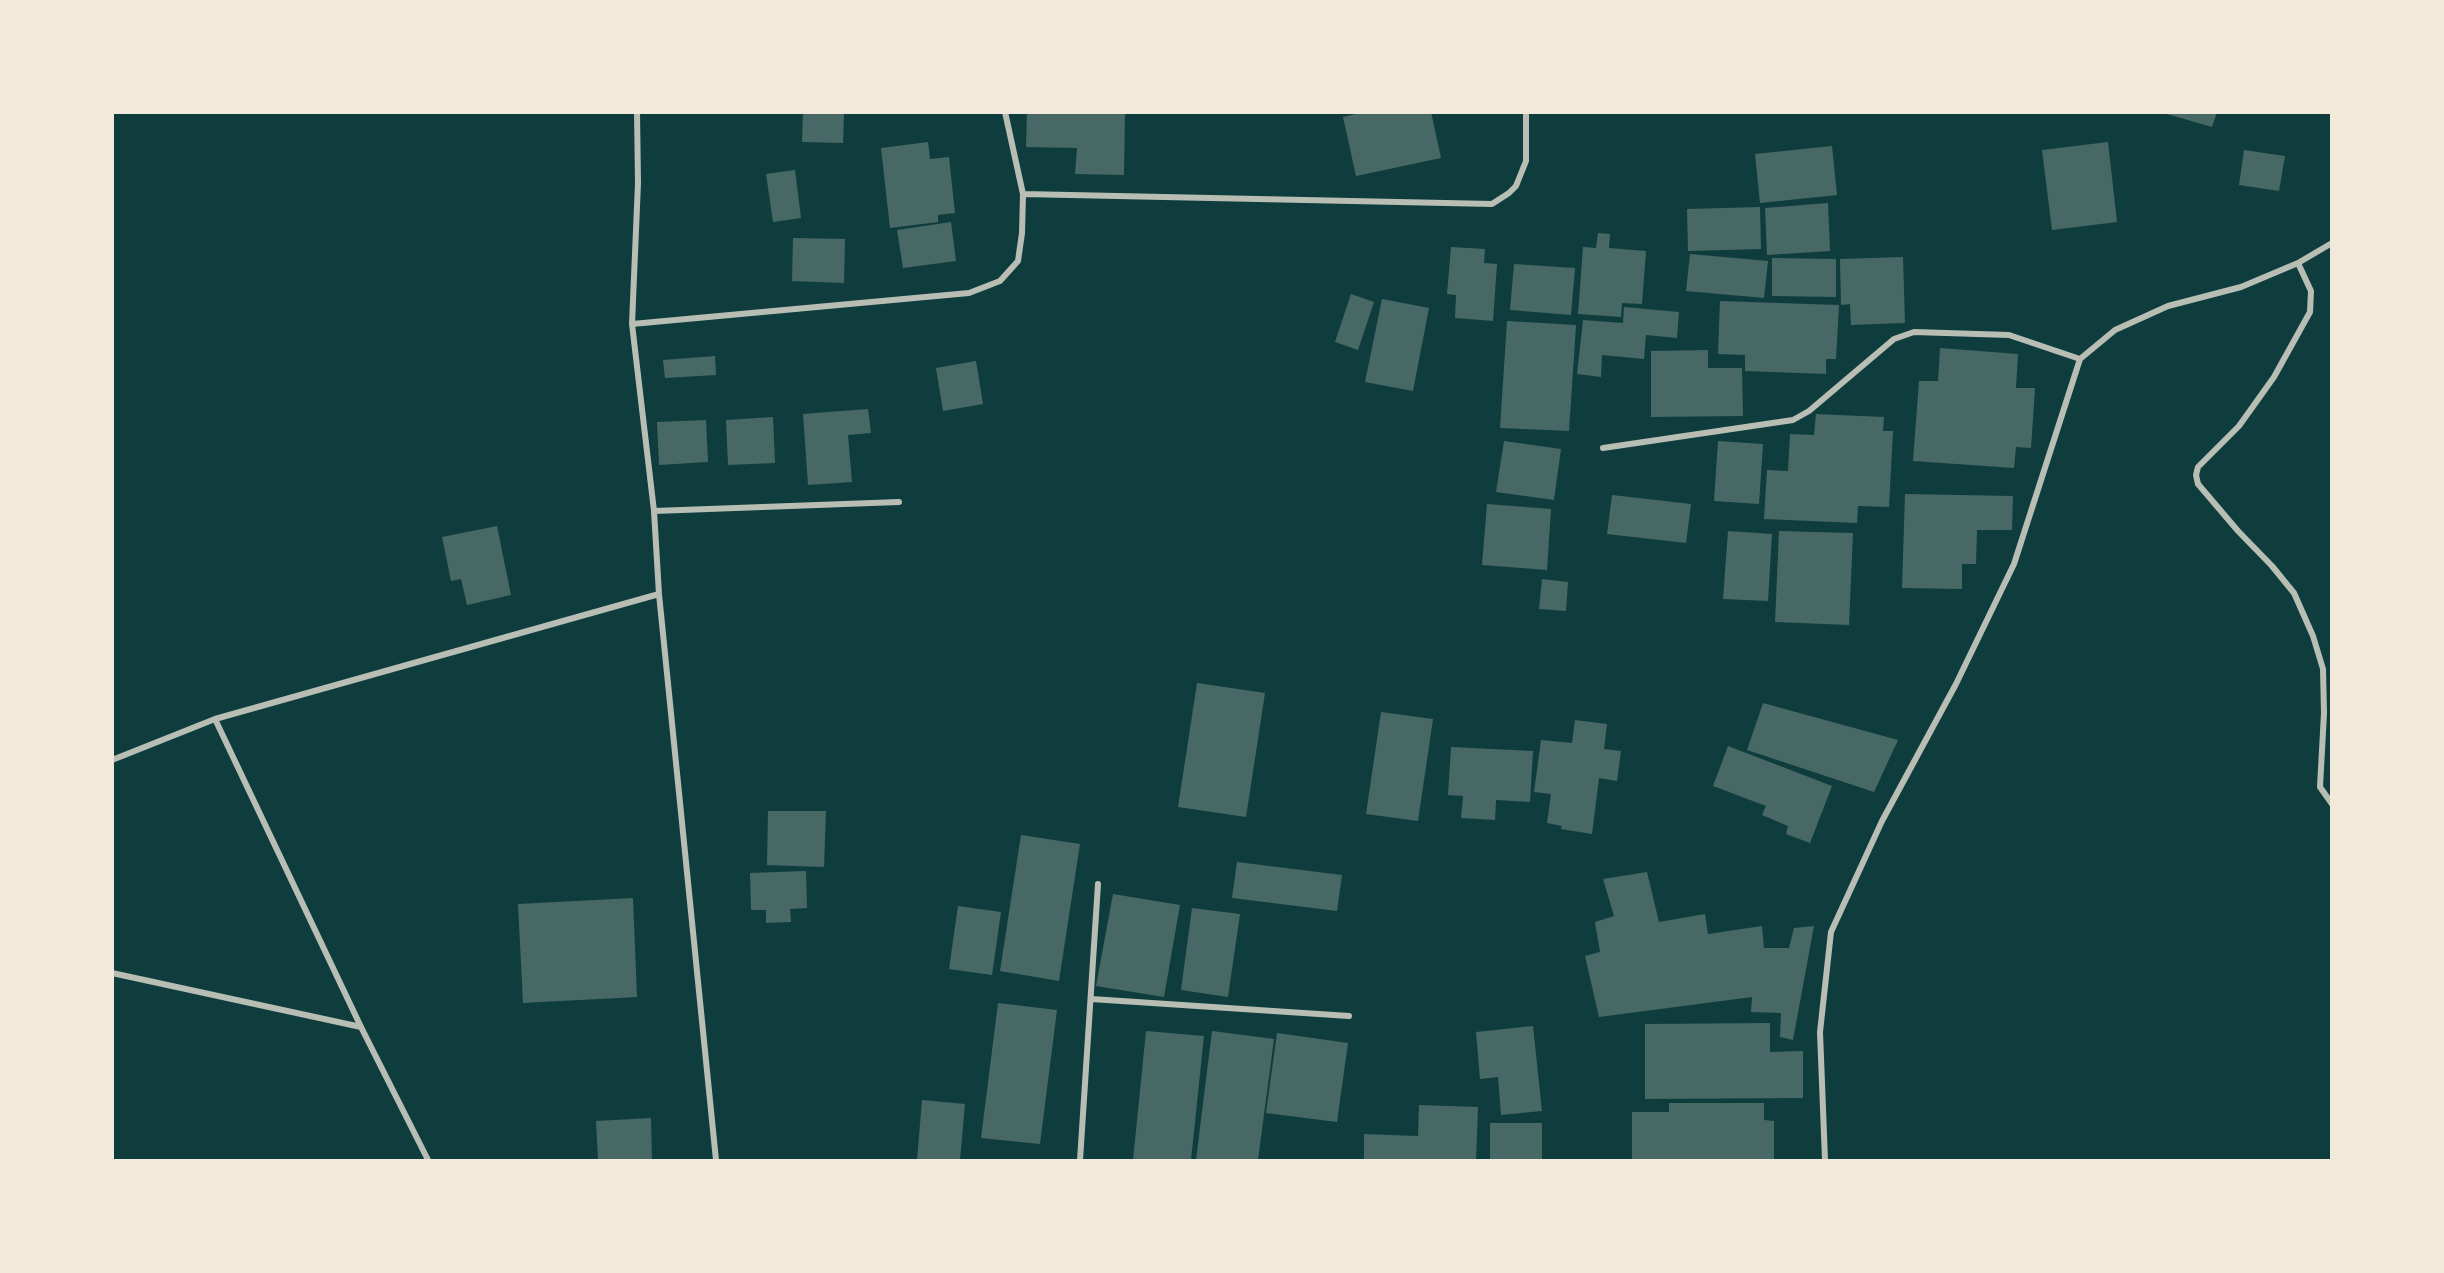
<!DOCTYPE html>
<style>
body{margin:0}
#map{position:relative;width:2444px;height:1273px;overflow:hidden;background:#0f3d3e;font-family:Lato,sans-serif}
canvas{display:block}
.frame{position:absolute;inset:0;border:114px solid #f1e9da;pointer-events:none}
</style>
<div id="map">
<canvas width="2444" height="1273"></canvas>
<div class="frame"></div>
</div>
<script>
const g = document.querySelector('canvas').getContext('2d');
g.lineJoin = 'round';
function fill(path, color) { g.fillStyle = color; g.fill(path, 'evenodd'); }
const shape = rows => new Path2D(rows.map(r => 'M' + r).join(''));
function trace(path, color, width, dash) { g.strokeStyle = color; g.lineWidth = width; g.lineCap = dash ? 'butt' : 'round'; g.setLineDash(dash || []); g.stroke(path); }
fill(shape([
 [803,112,844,112,843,143,802,142],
 [1027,112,1125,112,1124,175,1075,174,1077,148,1026,147],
 [1364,112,1431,112,1441,158,1356,176,1343,117],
 [2160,112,2217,112,2212,127],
 [928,142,930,159,949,157,955,213,938,215,938,222,890,228,881,148],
 [2108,142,2117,222,2052,230,2042,150],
 [1832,146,1837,195,1760,203,1755,154],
 [2244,150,2285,156,2279,191,2239,185],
 [795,170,801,218,773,222,766,174],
 [1828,203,1830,251,1767,255,1765,208],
 [1760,207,1761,249,1688,251,1687,209],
 [951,222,956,261,903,268,897,230],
 [1598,233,1610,234,1609,248,1646,251,1642,304,1622,303,1621,317,1578,314,1583,247,1596,248],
 [793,238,845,239,844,283,792,281],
 [1451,247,1485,249,1484,263,1497,264,1493,321,1455,318,1456,295,1447,294],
 [1690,254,1768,261,1764,298,1686,291],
 [1903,257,1905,323,1851,325,1850,304,1841,305,1840,259],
 [1772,258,1836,259,1836,297,1772,296],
 [1514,264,1575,268,1571,315,1510,310],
 [1351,294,1374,302,1358,350,1335,342],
 [1382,299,1429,308,1413,391,1365,382],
 [1720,301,1839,305,1836,359,1826,359,1826,374,1745,371,1745,355,1718,354],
 [1624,307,1679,312,1677,338,1646,335,1644,359,1602,355,1601,377,1577,374,1583,320,1623,323],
 [1507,321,1576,325,1569,431,1500,428],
 [1940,348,2018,354,2016,388,2035,388,2031,448,2016,447,2014,468,1913,461,1919,381,1938,381],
 [1708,350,1708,368,1742,368,1743,416,1651,417,1651,351],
 [715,356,716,375,665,378,663,360],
 [976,361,983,404,943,411,936,368],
 [868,409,871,433,848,435,852,482,808,485,803,414],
 [1816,414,1884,417,1883,431,1893,431,1889,507,1858,506,1857,523,1764,519,1767,470,1788,471,1790,434,1814,435],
 [773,417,775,463,728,465,726,420],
 [706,420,708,462,659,465,657,422],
 [1504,441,1561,449,1554,500,1496,492],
 [1718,441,1763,444,1759,504,1714,501],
 [1905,494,2013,496,2012,530,1977,530,1976,564,1962,564,1962,589,1902,588],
 [1612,495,1691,504,1686,543,1607,534],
 [1487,504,1551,509,1547,570,1482,565],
 [497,526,511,595,467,605,461,579,451,581,442,537],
 [1728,531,1772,534,1768,601,1723,599],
 [1779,531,1853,533,1849,625,1775,622],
 [1542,579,1568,582,1566,611,1539,609],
 [1197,683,1265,693,1246,817,1178,807],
 [1763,703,1898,740,1874,792,1747,750],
 [1381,712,1433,719,1418,821,1366,814],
 [1575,720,1607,724,1604,749,1621,751,1617,781,1599,778,1592,834,1561,829,1562,826,1547,823,1551,794,1534,792,1541,740,1572,743],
 [1728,746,1832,786,1810,843,1786,834,1788,826,1762,815,1766,806,1713,786],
 [1451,747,1533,751,1530,802,1496,800,1495,820,1461,818,1463,796,1448,795],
 [768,811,826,811,824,867,767,865],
 [1021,835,1080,844,1059,981,1000,971],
 [1237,862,1342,875,1337,911,1232,898],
 [806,871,807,908,790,909,791,922,766,923,766,910,751,910,750,873],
 [1647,872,1659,922,1705,914,1708,934,1762,926,1764,948,1789,948,1794,928,1814,926,1793,1040,1780,1037,1781,1013,1751,1012,1752,997,1599,1017,1585,956,1600,952,1595,922,1614,916,1603,879],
 [1113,894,1180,905,1164,997,1096,986],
 [633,898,637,997,523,1003,518,904],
 [958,906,1001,912,992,975,949,969],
 [1192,908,1240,914,1228,997,1181,990],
 [998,1003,1057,1010,1040,1144,981,1138],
 [1770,1023,1770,1052,1803,1051,1803,1098,1645,1099,1645,1024],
 [1533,1026,1542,1111,1501,1115,1498,1077,1480,1079,1476,1032],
 [1146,1031,1204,1036,1191,1160,1133,1160],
 [1212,1031,1274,1039,1258,1160,1196,1160],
 [1277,1033,1348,1043,1337,1122,1266,1113],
 [922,1100,965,1104,960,1160,917,1160],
 [1669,1103,1764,1103,1764,1120,1774,1121,1774,1160,1632,1160,1632,1112,1669,1112],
 [1419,1105,1478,1107,1476,1160,1364,1160,1364,1134,1418,1136],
 [651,1118,652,1160,598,1160,596,1121],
 [1490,1123,1542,1123,1542,1160,1490,1160]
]), '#486865');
trace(shape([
 [637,112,638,183,632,324,654,511,659,594,716,1160],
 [1023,194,1492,204,1509,193,1516,186,1526,161,1526,112],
 [2298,263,2311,291,2310,312,2274,377,2239,426,2198,467,2196,475,2198,484,2238,531,2272,566,2294,593,2313,636,2323,669,2324,713,2320,787,2332,804],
 [632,324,969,293,1000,281,1018,261,1022,233,1023,194,1005,112],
 [2080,359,2115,330,2168,306,2241,287,2298,263,2332,243],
 [1603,448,1793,420,1809,411,1894,339,1914,332,2009,335,2080,359],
 [654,511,899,502],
 [215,719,361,1027,428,1160],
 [112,760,215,719,659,594],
 [112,973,361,1027],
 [1091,999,1349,1016],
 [1080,1160,1098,884],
 [1825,1160,1820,1032,1831,932,1882,821,1956,684,2014,564,2080,359]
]), '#b8beb3', 6);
</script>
